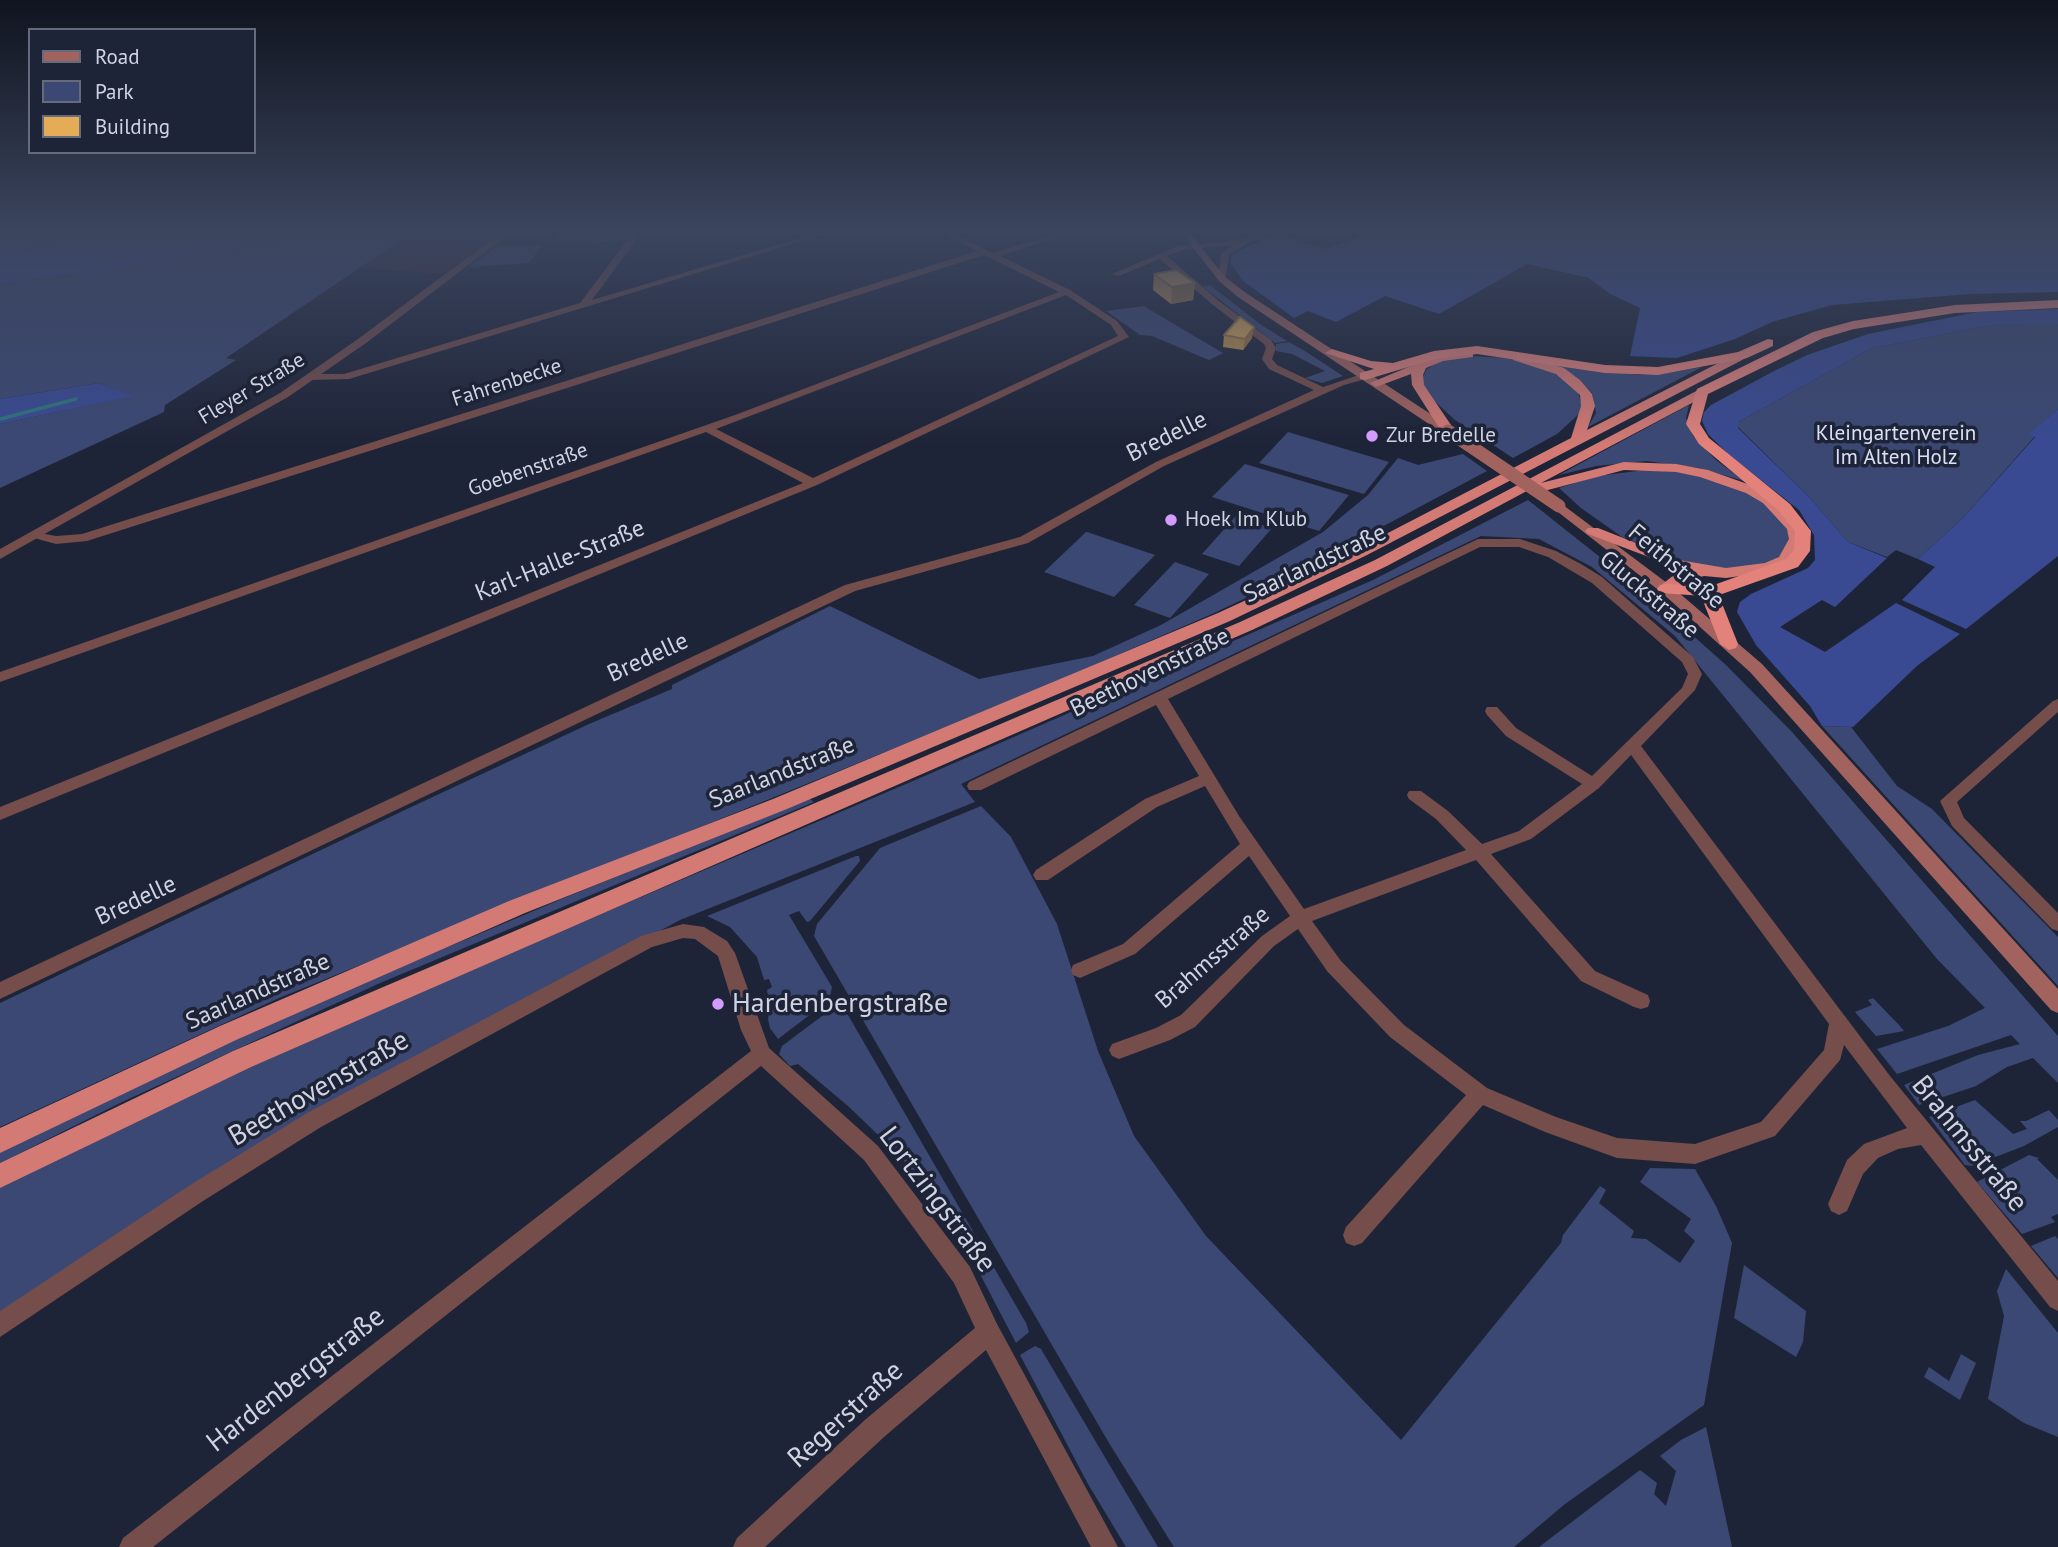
<!DOCTYPE html>
<meta charset="utf-8">
<style>
body{margin:0}
#map{position:relative;width:2058px;height:1547px;overflow:hidden;background:#1e2438;font-family:"PT Sans",sans-serif}
canvas{display:block}
.legend{position:absolute;left:28px;top:28px;width:228px;height:126px;box-sizing:border-box;background:#1e2438;border:2px solid #656a7c;margin:0;padding:9px 12px;list-style:none;font-size:21px;color:#d0d4e2}
.legend li{display:flex;align-items:center;gap:14px;height:35px}
.legend b{width:35px;border:2px solid #656a7c}
</style>
<div id="map">
<canvas width="2058" height="1547"></canvas>
<ul class="legend">
<li><b style="height:9px;background:#a2635e"></b>Road</li>
<li><b style="height:19px;background:#3b4874"></b>Park</li>
<li><b style="height:19px;background:#e5ac57"></b>Building</li>
</ul>
</div>
<script>
const g = document.querySelector('canvas').getContext('2d');
g.lineJoin = 'round';
function fill(path, color) { g.fillStyle = color; g.fill(path, 'evenodd'); }
const shape = rows => new Path2D(rows.map(r => 'M' + r).join(''));
function trace(path, color, width, dash) { g.strokeStyle = color; g.lineWidth = width; g.lineCap = dash ? 'butt' : 'round'; g.setLineDash(dash || []); g.stroke(path); }
function label(font, color, halo, rows, align = 'center') {
  g.font = font + ' "PT Sans",sans-serif'; g.lineWidth = 7; g.setLineDash([]); g.textBaseline = 'middle'; g.strokeStyle = halo; g.fillStyle = color; for (const [text, x, y, turn = 0] of rows) {
    g.save(); g.translate(x, y); g.rotate((+turn || 0) * Math.PI / 180); g.textAlign = isNaN(turn) ? turn : align; if (halo) g.strokeText(text, 0, 0); g.fillText(text, 0, 0); g.restore();
  }
}
fill(shape([
 [395,231,504,231,443,274,359,268,404,238]
]), '#302939');
fill(shape([
 [0,231,130,231,0,254],
 [332,231,395,231,404,238,226,358,236,360,165,405,164,412,0,488,0,424,132,396,99,383,0,399,0,284,184,258],
 [549,231,659,231,591,244,593,239,554,241,563,232],
 [542,245,529,263,468,267,495,247],
 [1210,285,1260,324,1287,341,1275,343,1202,286],
 [1144,306,1147,308,1223,353,1209,360,1152,336,1140,335,1106,311],
 [2030,324,2058,324,2058,409,2030,434,2035,436,1963,518,1918,559,1896,550,1887,557,1848,542,1809,497,1738,427,1738,422,1872,348,1994,325],
 [1289,342,1305,351,1343,376,1322,383,1305,378,1325,371,1292,354,1276,351,1276,344],
 [1469,356,1513,358,1554,371,1578,392,1582,406,1579,414,1557,434,1513,458,1455,420,1426,393,1421,380,1427,369,1439,361],
 [1552,363,1638,375,1662,374,1702,367,1588,427,1596,413,1592,393,1576,377],
 [1689,405,1686,418,1693,436,1716,460,1744,481,1699,468,1646,461,1596,466,1559,475],
 [1288,432,1389,462,1364,494,1259,463],
 [1463,454,1487,471,1271,586,1212,614,1006,703,279,998,0,1127,0,1003,407,809,589,724,672,689,672,685,830,606,979,679,1093,656,1161,625,1323,532,1368,495,1398,458,1418,465],
 [1245,464,1349,495,1319,531,1212,497],
 [1645,470,1680,472,1717,480,1761,499,1791,531,1786,552,1768,564,1722,569,1686,563,1622,537,1581,508,1559,488,1597,476],
 [1528,500,1644,592,1726,665,1792,732,2058,1036,2058,1083,2033,1058,2007,1067,1976,1086,1919,1105,1904,1085,1978,1055,2020,1044,2011,1035,1897,1074,1877,1049,1948,1026,1985,1008,1937,959,1675,636,1592,567,1539,539,1481,536,961,784,975,802,680,920,308,1119,0,1315,0,1185,243,1067,920,778,1373,580],
 [1235,517,1272,528,1239,566,1202,554],
 [1086,532,1087,532,1155,555,1114,597,1044,572],
 [1175,562,1209,574,1170,618,1134,605],
 [1822,726,1851,727,1897,786,1932,809,2058,937,2058,986],
 [810,799,814,802,380,983,120,1103,0,1163,0,1151,287,1015,569,896],
 [981,806,1011,837,1057,924,1098,1051,1134,1136,1206,1236,1401,1440,1561,1243,1563,1235,1600,1186,1606,1190,1599,1203,1634,1231,1631,1238,1646,1239,1680,1263,1695,1241,1684,1231,1691,1219,1640,1182,1650,1168,1695,1169,1716,1206,1732,1243,1704,1405,1565,1504,1514,1547,1174,1547,1109,1443,814,936,817,924,880,848],
 [856,856,859,856,860,861,810,921,807,922,799,911,789,915,832,987,830,996,820,1007,778,1039,770,1028,768,1019,770,1006,767,990,772,987,769,979,764,980,757,957,730,927,707,916],
 [1873,998,1900,1026,1904,1031,1876,1036,1855,1012,1872,1005,1868,1000],
 [839,1010,848,1015,1026,1323,1029,1332,1016,1343,969,1253,933,1198,898,1154,848,1106,798,1064,790,1066,779,1054,782,1046,822,1016],
 [1975,1100,2013,1134,2027,1129,2020,1121,2026,1121,2049,1110,2058,1120,2058,1127,2024,1146,1972,1166,1965,1165,1929,1117],
 [2029,1155,2039,1158,2037,1159,2058,1180,2058,1214,2051,1217,2055,1222,2022,1234,1977,1182],
 [2055,1236,2058,1239,2058,1278,2031,1246],
 [1744,1265,1806,1311,1803,1342,1796,1357,1734,1318],
 [2006,1269,2058,1333,2058,1437,2024,1423,1988,1399,2004,1316,1997,1291],
 [1035,1346,1041,1349,1158,1547,1126,1547,1088,1484,1020,1355],
 [1961,1354,1976,1363,1960,1400,1924,1377,1929,1367,1949,1381],
 [1706,1427,1732,1547,1539,1547,1640,1470,1657,1483,1654,1494,1666,1506,1676,1471,1660,1456,1681,1440]
]), '#3b4874');
fill(shape([
 [130,231,332,231,184,258,0,284,0,254],
 [1375,231,2058,231,2058,292,1970,294,1832,305,1772,322,1735,339,1677,358,1630,356,1640,308,1610,294,1589,278,1527,264,1439,314,1385,296,1336,322,1308,311,1294,318,1243,281,1231,264,1231,256,1240,250,1277,234,1327,249],
 [2058,309,2058,324,1994,325,1872,348,1738,422,1738,428,1809,497,1848,542,1887,558,1835,607,1822,600,1780,627,1825,652,1896,603,1960,634,1918,665,1853,727,1822,726,1810,706,1756,645,1737,612,1740,602,1751,594,1808,568,1815,560,1814,535,1799,510,1728,454,1708,434,1702,421,1704,412,1711,405,1774,371,1807,355,1868,334,1977,312],
 [99,383,134,396,0,424,0,399],
 [2058,409,2058,556,1966,629,1902,600,1935,567,1918,559,1963,518,2035,437,2029,434]
]), '#394a93');
trace(shape([
 [0,419,76,399]
]), '#2c767e', 3.5);
fill(shape([
 [824,231,835,231,349,379,311,380,306,377,311,374,344,374,580,303,632,234,639,236,592,300,824,231],
 [938,231,947,231,993,253,1065,231,1076,231,1000,256,1070,290,1117,321,1129,337,817,485,0,820,0,807,803,483,706,432,0,682,0,672,735,415,1059,292,984,255,87,541,56,544,34,538,34,532,56,536,82,534,977,251,938,231],
 [1066,295,1111,325,1118,336,813,478,716,429,1066,295],
 [1268,231,1279,231,1248,243,1229,255,1225,281,1218,279,1221,254,1233,245,1183,250,1167,256,1219,301,1271,340,1276,348,1272,359,1277,365,1323,387,1365,373,1369,374,1369,378,1344,385,1164,466,1028,543,855,591,0,999,0,982,845,585,1020,537,1156,462,1314,390,1269,369,1262,359,1266,348,1264,344,1213,305,1160,259,1119,276,1112,274,1178,246,1244,239,1268,231],
 [1478,539,1520,539,1556,551,1581,564,1602,577,1693,657,1702,674,1695,690,1641,746,1890,1076,2058,1281,2058,1311,2050,1307,1921,1145,1898,1149,1878,1158,1863,1174,1847,1211,1839,1215,1831,1211,1828,1204,1847,1160,1864,1144,1907,1128,1844,1045,1840,1060,1775,1136,1695,1164,1617,1158,1545,1132,1483,1105,1362,1243,1354,1246,1346,1243,1343,1235,1346,1227,1466,1095,1390,1037,1327,971,1298,929,1274,946,1195,1027,1170,1040,1119,1059,1112,1056,1109,1050,1112,1044,1156,1028,1181,1015,1262,936,1290,916,1249,856,1135,954,1080,978,1073,975,1071,970,1073,965,1123,944,1240,844,1205,786,1157,807,1048,880,1036,880,1033,875,1036,870,1145,799,1199,776,1156,705,981,790,969,790,967,786,969,782,1478,539],
 [1480,547,1519,547,1548,557,1592,583,1682,662,1688,674,1682,688,1592,776,1516,728,1497,707,1487,707,1485,711,1487,715,1506,736,1582,784,1519,831,1482,844,1448,811,1421,791,1409,791,1407,795,1409,799,1436,819,1466,850,1304,909,1239,816,1168,699,1480,547],
 [1631,755,1829,1024,1824,1050,1761,1122,1695,1144,1617,1138,1556,1117,1487,1088,1404,1025,1341,961,1312,921,1476,860,1581,981,1634,1007,1641,1009,1648,1007,1650,1001,1648,995,1595,971,1491,854,1531,839,1599,788,1631,755],
 [2058,699,2058,712,1957,802,1964,818,2058,913,2058,931,2052,929,1952,826,1940,801,2053,701,2058,699],
 [683,924,704,927,727,941,735,953,769,1048,878,1146,970,1267,997,1324,1118,1547,1091,1547,986,1350,884,1437,765,1547,733,1547,737,1538,866,1419,975,1328,954,1283,864,1160,761,1066,153,1547,119,1547,123,1538,751,1051,741,1030,718,956,695,939,683,938,652,947,321,1127,203,1201,0,1337,0,1311,187,1187,307,1113,641,936,683,924]
]), '#754d4a');
fill(shape([
 [503,231,513,231,366,343,288,397,0,559,0,549,280,393,358,339,503,231]
]), '#754d4a');
fill(shape([
 [1180,231,1188,231,1225,277,1246,293,1452,428,1452,434,1444,434,1238,297,1219,281,1180,231],
 [1559,502,1671,586,1762,664,2058,989,2058,1013,2051,1010,1750,672,1661,592,1554,509,1552,506,1559,502]
]), '#a2635e');
fill(shape([
 [1469,350,1473,351,1473,357,1443,361,1426,368,1423,375,1424,385,1455,431,1453,434,1443,434,1412,385,1411,374,1376,387,1370,383,1437,355,1469,350],
 [1742,351,1746,352,1746,358,1367,555,1230,621,787,809,525,913,236,1040,0,1153,0,1128,220,1026,509,901,773,799,1218,613,1357,549,1571,438,1581,406,1580,395,1556,374,1513,360,1513,354,1521,354,1564,368,1580,380,1592,394,1595,406,1587,430,1742,351],
 [1702,388,1707,389,1707,395,1541,483,1624,462,1676,464,1708,470,1756,487,1773,497,1799,525,1805,539,1802,549,1791,563,1769,572,1726,578,1704,576,1686,581,1672,592,1660,592,1658,589,1660,586,1674,575,1686,571,1588,534,1585,531,1588,528,1598,528,1679,560,1726,568,1765,563,1779,557,1789,539,1787,529,1763,503,1746,493,1700,477,1676,472,1624,470,1544,491,1539,490,1538,485,1387,566,1252,630,251,1067,0,1188,0,1163,233,1051,1240,622,1375,560,1702,388]
]), '#d47a74');
fill(shape([
 [2058,300,2058,308,1955,313,1854,329,1823,338,1708,394,1700,424,1709,438,1790,504,1811,531,1810,551,1798,567,1722,594,1721,601,1738,644,1736,648,1729,650,1720,644,1703,601,1704,596,1660,593,1657,589,1660,585,1666,584,1711,586,1786,559,1794,550,1795,531,1778,510,1699,444,1686,424,1697,389,1813,332,1853,321,1955,305,2058,300],
 [1768,339,1773,340,1773,346,1747,358,1658,375,1605,373,1477,354,1435,359,1365,380,1360,379,1360,373,1374,369,1325,353,1332,349,1371,361,1393,363,1434,351,1477,346,1605,365,1658,367,1738,352,1768,339]
]), '#e3827b');
trace(shape([
 [1448,431,1559,506]
]), '#a2635e', 13);
fill(shape([
 [1154,274,1195,283,1193,300,1171,304,1153,290],
 [1224,335,1252,338,1243,350,1223,347]
]), '#c5944b');
fill(shape([
 [1195,283,1193,300,1171,304,1172,287],
 [1254,327,1252,338,1243,350,1245,339]
]), '#a0783d');
const building = shape([
 [1176,270,1195,283,1172,287,1154,274,1176,270],
 [1240,317,1254,327,1245,339,1224,335,1240,317]
]);
fill(building, '#e5ac57');
trace(building, '#a0783d', 2);
const sky = g.createLinearGradient(0, 0, 0, 447);
sky.addColorStop(0, '#10141f');
sky.addColorStop(0.52, '#3b455e');
sky.addColorStop(1, '#3b455e00');
g.fillStyle = sky;
g.fillRect(0, 0, 2058, 447);
for (const [x, y, r, color] of [
 [1372,436,7,"#d39cfc"],
 [1171,520,7,"#d39cfc"],
 [718,1004,7,"#d39cfc"]
]) { const dot = new Path2D(); dot.arc(x, y, r, 0, 2 * Math.PI); g.fillStyle = color; g.fill(dot); trace(dot, '#1e2438', 2.5); }
label('21px', '#d0d4e2', '#1e2438', [
 ["Fahrenbecke",507,383,-18],
 ["Fleyer Straße",252,389,-31],
 ["Goebenstraße",528,470,-19]
]);
label('21px', '#dae1f6', '#1e2438', [
 ["Kleingartenverein",1896,434],
 ["Im Alten Holz",1896,458]
]);
label('21px', '#d0d4e2', '#1e2438', [
 ["Zur Bredelle",1386,436],
 ["Hoek Im Klub",1185,520]
], 'left');
label('24px', '#d0d4e2', '#1e2438', [
 ["Bredelle",1167,437,-26],
 ["Karl-Halle-Straße",560,561,-22],
 ["Saarlandstraße",1315,564,-25],
 ["Feithstraße",1676,567,40],
 ["Gluckstraße",1649,595,40],
 ["Bredelle",648,658,-25],
 ["Beethovenstraße",1150,673,-26],
 ["Saarlandstraße",782,773,-22],
 ["Bredelle",136,901,-25],
 ["Brahmsstraße",1213,958,-41],
 ["Saarlandstraße",258,992,-24]
]);
label('28px', '#d0d4e2', '#1e2438', [
 ["Hardenbergstraße",732,1004]
], 'left');
label('28px', '#d0d4e2', '#1e2438', [
 ["Beethovenstraße",319,1089,-30],
 ["Brahmsstraße",1969,1144,51],
 ["Lortzingstraße",937,1200,53],
 ["Hardenbergstraße",296,1380,-38],
 ["Regerstraße",846,1415,-42]
]);
</script>
